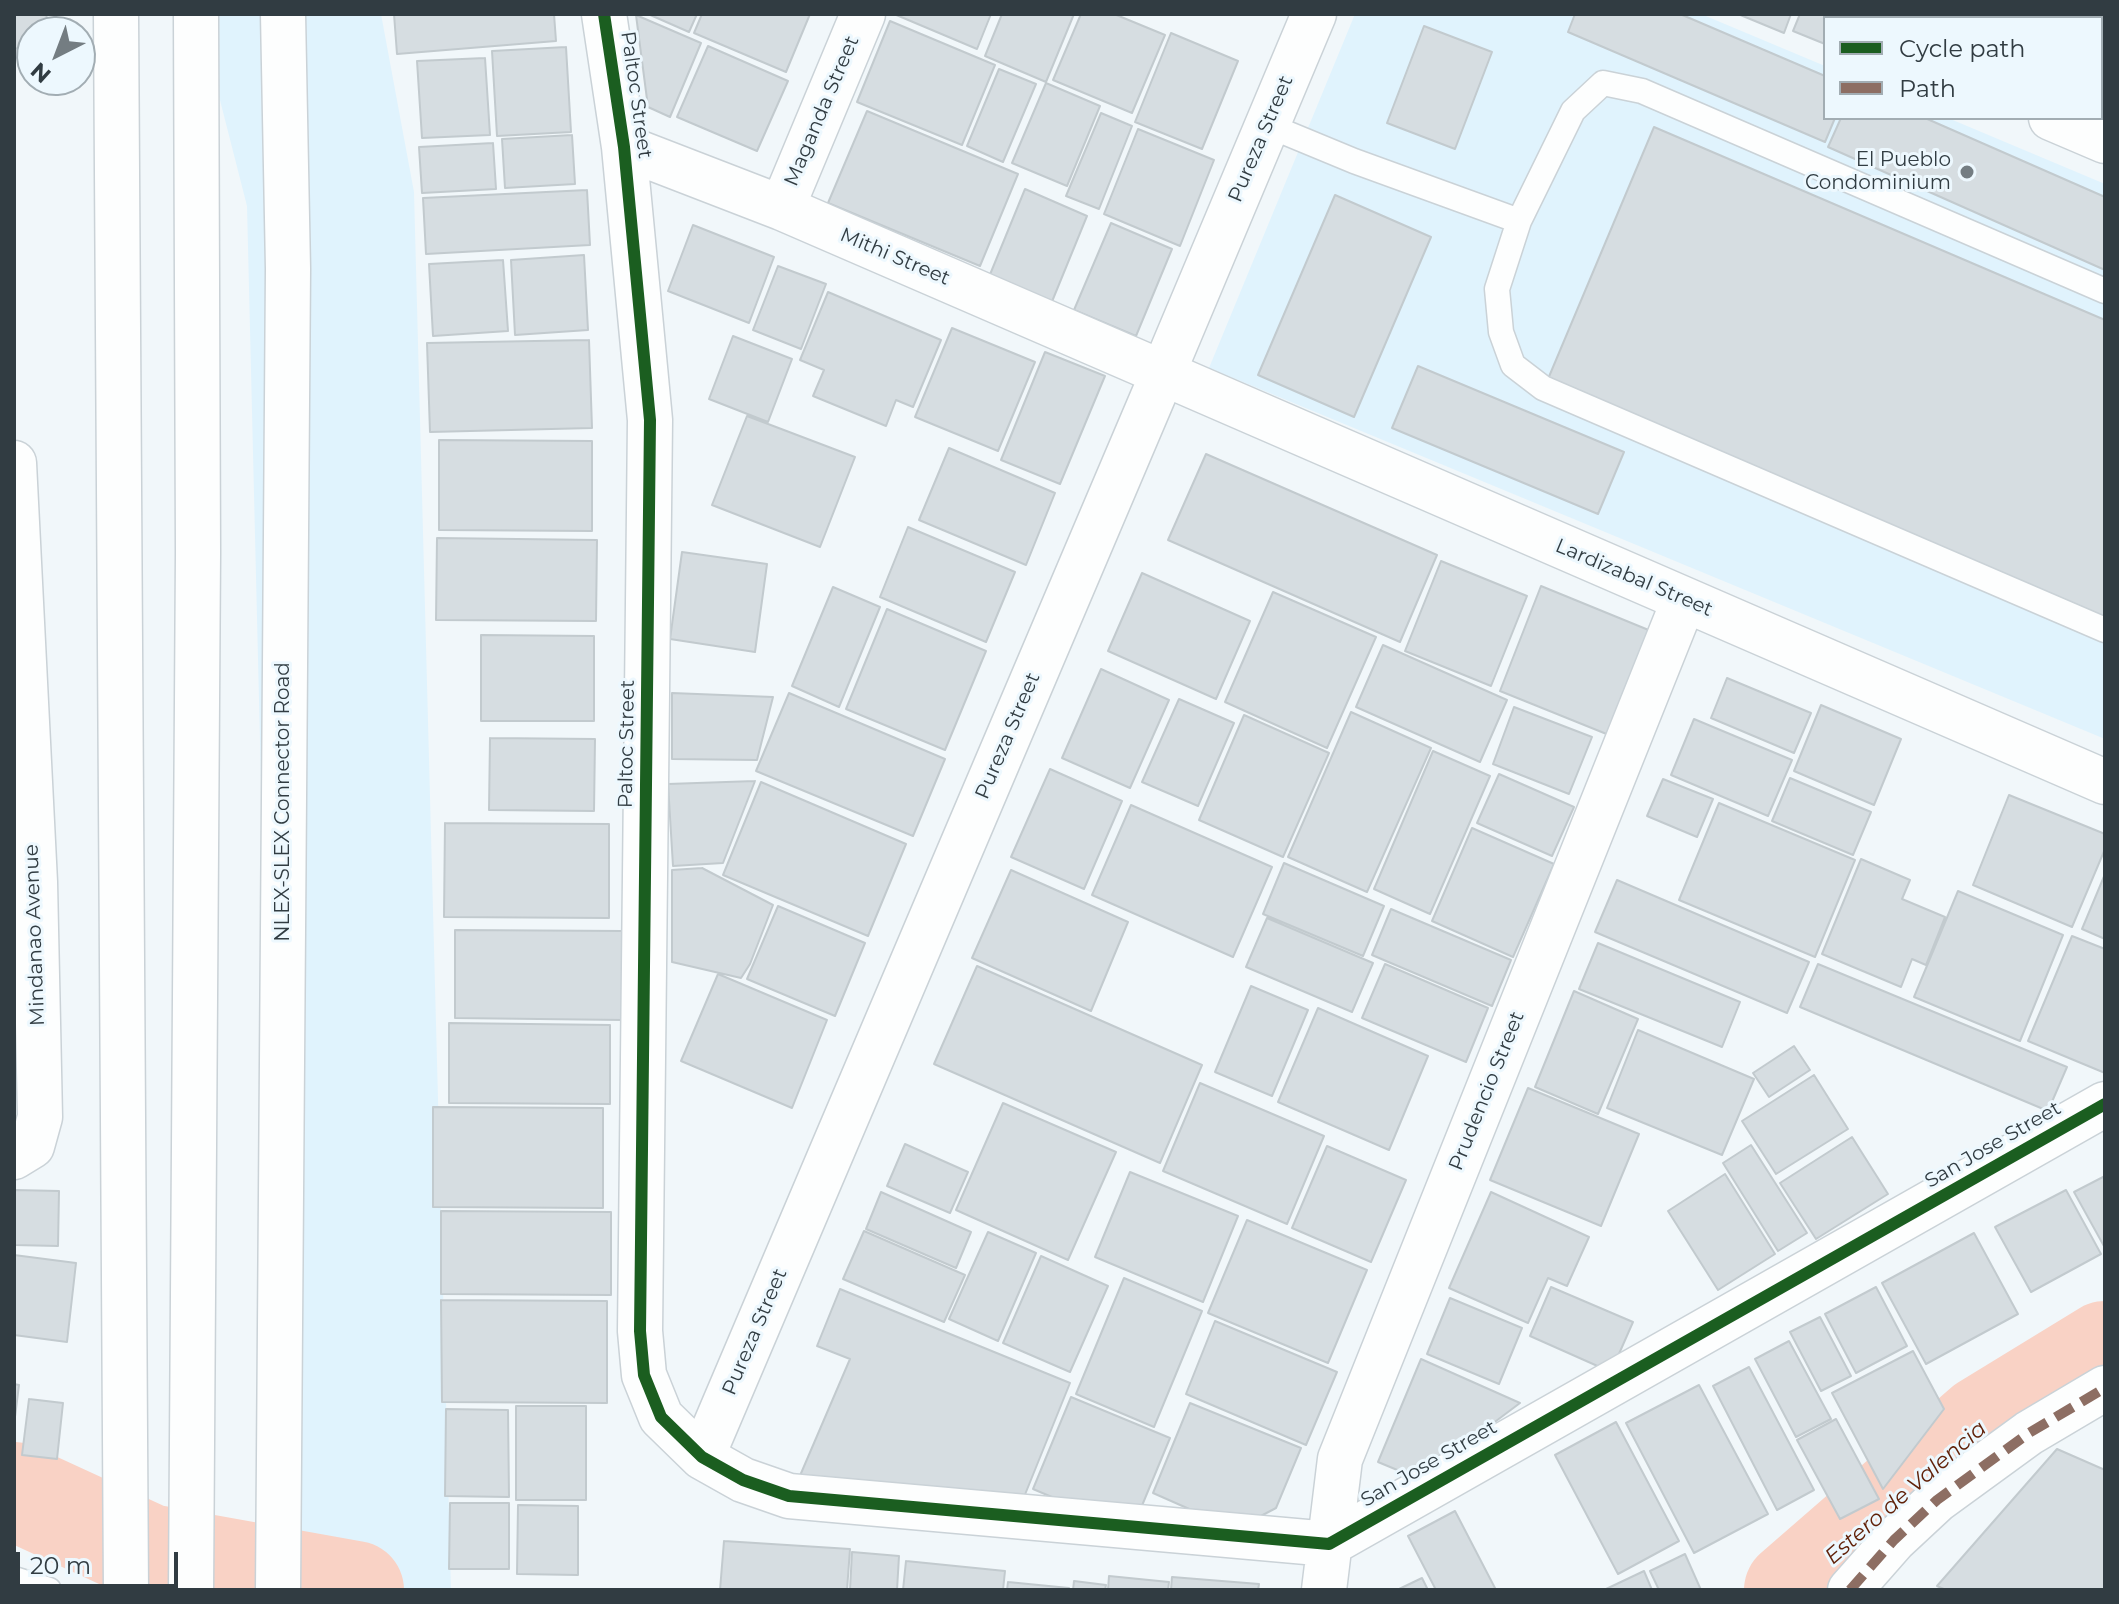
<!DOCTYPE html>
<style>
body{margin:0}
#map{position:relative;width:2119px;height:1604px;overflow:hidden;background:#f1f7fa;font-family:Montserrat,sans-serif}
canvas{display:block}
.frame{position:absolute;inset:0;border:16px solid #313c42;pointer-events:none}
.legend{position:absolute;left:1823px;top:16px;width:280px;height:104px;box-sizing:border-box;background:#edf8fe;border:2px solid #a2adb3;margin:0;padding:10px 14px;list-style:none;font-size:24px;color:#313c42}
.legend li{display:flex;align-items:center;gap:16px;height:40px}
.legend b{width:40px;border:2px solid #a2adb3}
.north{position:absolute;left:16px;top:16px;width:80px;height:80px;box-sizing:border-box;background:#edf8fe;border:2px solid #a2adb3;border-radius:50%;rotate:222deg;font-size:22px;font-weight:700;line-height:32px;text-align:center;color:#313c42}
.north::after{content:'';display:block;margin:auto;width:28px;height:36px;background:#747d82;clip-path:polygon(50% 0,100% 100%,50% 72%,0 100%)}
.scale{position:absolute;left:16px;top:1552px;width:162px;height:36px;box-sizing:border-box;border:4px solid #313c42;border-top:0;padding-left:10px;font-size:24px;line-height:28px;white-space:nowrap;color:#313c42;-webkit-text-stroke:6px #edf8fe;paint-order:stroke}
</style>
<div id="map">
<canvas width="2119" height="1604"></canvas>
<div class="frame"></div>
<ul class="legend">
<li><b style="height:10px;background:#1b5e20"></b>Cycle path</li>
<li><b style="height:10px;background:#8d6e63"></b>Path</li>
</ul>
<div class="north">N</div>
<div class="scale">20 m</div>
</div>
<script>
const g = document.querySelector('canvas').getContext('2d');
g.lineJoin = 'round';
function fill(path, color) { g.fillStyle = color; g.fill(path, 'evenodd'); }
const shape = rows => new Path2D(rows.map(r => 'M' + r).join(''));
function trace(path, color, width, dash) { g.strokeStyle = color; g.lineWidth = width; g.lineCap = dash ? 'butt' : 'round'; g.setLineDash(dash || []); g.stroke(path); }
function label(font, color, halo, rows, align = 'center') {
  g.font = font + ' Montserrat,sans-serif'; g.lineWidth = 6; g.setLineDash([]); g.textBaseline = 'middle'; g.strokeStyle = halo; g.fillStyle = color; for (const [text, x, y, turn = 0] of rows) {
    g.save(); g.translate(x, y); g.rotate((+turn || 0) * Math.PI / 180); g.textAlign = isNaN(turn) ? turn : align; if (halo) g.strokeText(text, 0, 0); g.fillText(text, 0, 0); g.restore();
  }
}
fill(shape([
 [198,14,381,14,414,192,451,1590,391,1590,280,1564,247,206],
 [1355,14,1701,14,1825,66,1825,118,1948,118,2105,184,2105,739,1209,368]
]), '#e0f3fd');
trace(shape([
 [14,1491,149,1553,355,1590],
 [1793,1590,1984,1424,2105,1350]
]), '#f9d2c5', 98);
const building = shape([
 [14,14,46,14,50,32,32,32,32,44,14,49,14,14],
 [394,14,554,14,556,41,397,54,394,14],
 [648,14,697,14,689,32,648,14],
 [702,14,810,14,786,72,694,33,702,14],
 [894,14,991,14,977,49,894,14],
 [1002,14,1074,14,1046,82,985,56,1002,14],
 [1081,14,1114,14,1165,35,1132,113,1053,80,1081,14],
 [1575,14,1680,14,1825,76,1825,118,1835,118,1825,142,1568,32,1575,14],
 [1738,14,1791,14,1784,33,1738,14],
 [1800,14,1897,14,1895,18,1825,18,1825,44,1793,31,1800,14],
 [1992,14,2049,14,2047,18,1990,18,1992,14],
 [2056,14,2105,14,2105,107,2101,105,2101,18,2054,18,2056,14],
 [636,15,701,43,670,117,648,107,636,15],
 [890,21,995,65,962,145,857,102,890,21],
 [1424,26,1492,52,1455,149,1387,123,1424,26],
 [1171,33,1238,61,1202,149,1135,122,1171,33],
 [708,46,788,81,757,151,677,117,708,46],
 [566,47,571,132,497,136,492,51,566,47],
 [485,58,490,135,422,138,417,61,485,58],
 [999,69,1036,84,1003,162,967,146,999,69],
 [1046,83,1100,106,1067,186,1012,163,1046,83],
 [867,111,1018,174,980,266,828,203,867,111],
 [1101,113,1132,126,1099,209,1066,196,1101,113],
 [1841,118,1925,118,2105,197,2105,270,1828,147,1841,118],
 [1654,127,2105,320,2105,617,1548,379,1654,127],
 [1138,129,1214,160,1180,246,1104,214,1138,129],
 [572,135,575,184,505,188,502,139,572,135],
 [493,143,496,189,422,193,419,147,493,143],
 [1025,189,1087,216,1051,304,989,277,1025,189],
 [587,190,590,245,426,254,423,198,587,190],
 [1335,195,1431,237,1354,417,1258,375,1335,195],
 [1111,223,1172,249,1136,336,1074,310,1111,223],
 [693,225,774,257,749,323,668,291,693,225],
 [584,255,588,330,515,335,511,260,584,255],
 [503,260,508,331,433,336,429,264,503,260],
 [778,266,826,284,801,349,753,330,778,266],
 [828,292,941,340,913,407,896,400,886,426,813,396,824,370,800,360,828,292],
 [952,328,1035,362,998,451,915,417,952,328],
 [733,336,792,359,768,422,709,399,733,336],
 [589,340,592,428,430,432,427,343,589,340],
 [1045,352,1105,376,1060,484,1001,460,1045,352],
 [1418,366,1624,452,1598,514,1392,428,1418,366],
 [747,416,855,457,820,547,712,505,747,416],
 [439,440,592,441,592,531,439,530,439,440],
 [949,448,1055,493,1026,565,919,520,949,448],
 [1206,454,1437,555,1400,642,1168,540,1206,454],
 [908,527,1015,572,986,642,880,597,908,527],
 [437,538,597,540,596,621,436,620,437,538],
 [682,552,767,564,755,652,670,639,682,552],
 [1441,561,1527,596,1491,686,1405,651,1441,561],
 [1142,573,1250,621,1216,699,1108,651,1142,573],
 [1541,586,1651,631,1609,735,1500,691,1541,586],
 [833,587,880,607,839,707,792,686,833,587],
 [1273,592,1376,637,1327,748,1225,702,1273,592],
 [887,609,986,651,945,750,846,709,887,609],
 [481,635,594,636,594,721,481,721,481,635],
 [1383,645,1507,700,1480,762,1356,707,1383,645],
 [1101,669,1169,700,1130,788,1062,758,1101,669],
 [1727,678,1811,713,1794,753,1711,718,1727,678],
 [672,693,773,697,757,760,672,759,672,693],
 [789,693,945,759,913,836,756,771,789,693],
 [1179,699,1234,723,1198,806,1142,782,1179,699],
 [1821,705,1901,739,1874,805,1794,771,1821,705],
 [1514,707,1592,737,1569,794,1493,764,1514,707],
 [1351,712,1431,748,1367,892,1288,857,1351,712],
 [1244,715,1329,753,1283,857,1199,820,1244,715],
 [1694,719,1792,760,1768,816,1671,775,1694,719],
 [490,738,595,739,594,811,489,810,490,738],
 [1433,751,1490,776,1430,914,1374,889,1433,751],
 [1050,769,1122,801,1084,889,1011,857,1050,769],
 [1499,774,1574,807,1552,856,1477,823,1499,774],
 [1790,778,1871,812,1853,855,1772,821,1790,778],
 [1663,779,1713,799,1697,837,1647,816,1663,779],
 [755,781,723,863,673,866,668,784,755,781],
 [761,782,906,844,868,936,723,875,761,782],
 [2009,795,2105,834,2105,849,2072,927,1973,885,2009,795],
 [1719,803,1855,860,1815,957,1679,900,1719,803],
 [1131,805,1272,867,1233,957,1092,895,1131,805],
 [445,823,609,824,609,918,444,917,445,823],
 [1472,828,1554,864,1513,957,1432,921,1472,828],
 [1861,859,1910,880,1902,899,1945,917,1926,965,1912,959,1901,987,1822,954,1861,859],
 [1284,863,1384,906,1363,956,1263,914,1284,863],
 [702,868,773,905,750,964,741,978,672,962,672,870,702,868],
 [1011,870,1128,922,1091,1011,972,958,1011,870],
 [2105,874,2105,939,2082,929,2105,874],
 [1617,880,1809,962,1787,1013,1595,932,1617,880],
 [1958,891,2063,935,2020,1041,1914,997,1958,891],
 [778,906,865,943,835,1016,747,979,778,906],
 [1391,909,1511,960,1492,1006,1372,955,1391,909],
 [1267,918,1373,963,1352,1012,1246,967,1267,918],
 [455,930,622,931,623,1020,455,1018,455,930],
 [2072,936,2105,949,2105,1073,2028,1041,2072,936],
 [1598,943,1740,1002,1722,1047,1579,989,1598,943],
 [1385,964,1488,1008,1466,1062,1362,1018,1385,964],
 [1818,964,2067,1067,2048,1111,1800,1007,1818,964],
 [977,966,1202,1065,1160,1163,934,1064,977,966],
 [718,974,827,1020,792,1108,681,1061,718,974],
 [1251,986,1308,1010,1272,1096,1215,1072,1251,986],
 [1574,991,1638,1019,1598,1114,1535,1087,1574,991],
 [1318,1008,1428,1056,1389,1150,1278,1102,1318,1008],
 [449,1023,610,1025,610,1104,449,1103,449,1023],
 [1638,1030,1754,1079,1722,1155,1607,1108,1638,1030],
 [1794,1046,1810,1070,1769,1097,1753,1073,1794,1046],
 [1814,1075,1848,1129,1776,1174,1742,1121,1814,1075],
 [1200,1083,1324,1136,1287,1224,1163,1171,1200,1083],
 [1528,1088,1639,1134,1601,1226,1490,1180,1528,1088],
 [1003,1103,1116,1152,1068,1260,956,1210,1003,1103],
 [433,1107,603,1108,603,1208,433,1207,433,1107],
 [1852,1137,1888,1194,1816,1239,1780,1183,1852,1137],
 [905,1144,968,1172,950,1213,887,1186,905,1144],
 [1751,1145,1807,1233,1778,1251,1723,1163,1751,1145],
 [1327,1146,1406,1180,1371,1262,1292,1228,1327,1146],
 [1130,1172,1238,1216,1203,1302,1095,1257,1130,1172],
 [1725,1174,1775,1254,1718,1290,1668,1211,1725,1174],
 [2105,1176,2105,1248,2074,1192,2105,1176],
 [14,1190,59,1191,58,1246,14,1245,14,1190],
 [2066,1190,2101,1254,2031,1292,1995,1227,2066,1190],
 [881,1192,971,1232,956,1268,866,1229,881,1192],
 [1491,1192,1589,1237,1567,1286,1548,1278,1528,1323,1449,1288,1491,1192],
 [441,1211,611,1212,611,1295,441,1294,441,1211],
 [1247,1220,1367,1270,1328,1363,1208,1313,1247,1220],
 [864,1231,965,1275,944,1322,843,1279,864,1231],
 [988,1232,1036,1253,998,1341,949,1319,988,1232],
 [1974,1233,2018,1314,1926,1364,1882,1283,1974,1233],
 [14,1255,76,1263,67,1342,14,1335,14,1255],
 [1041,1256,1108,1286,1070,1372,1003,1343,1041,1256],
 [1124,1278,1202,1311,1154,1427,1076,1394,1124,1278],
 [1551,1287,1633,1322,1611,1372,1530,1336,1551,1287],
 [1876,1287,1907,1346,1856,1373,1825,1314,1876,1287],
 [840,1289,1070,1383,1024,1497,799,1478,850,1359,817,1346,840,1289],
 [1450,1298,1522,1328,1499,1384,1427,1354,1450,1298],
 [441,1300,607,1301,607,1403,442,1402,441,1300],
 [1820,1317,1851,1376,1821,1391,1790,1332,1820,1317],
 [1215,1321,1337,1372,1306,1445,1186,1394,1215,1321],
 [1789,1341,1831,1419,1796,1437,1755,1359,1789,1341],
 [1913,1351,1944,1409,1883,1489,1832,1393,1913,1351],
 [1421,1359,1520,1403,1419,1479,1378,1462,1421,1359],
 [1749,1367,1814,1490,1777,1510,1713,1386,1749,1367],
 [14,1384,19,1385,14,1425,14,1384],
 [1699,1385,1768,1514,1694,1553,1626,1423,1699,1385],
 [1071,1397,1170,1438,1141,1508,1073,1506,1033,1489,1071,1397],
 [29,1399,63,1403,57,1459,22,1455,29,1399],
 [1190,1403,1301,1448,1276,1508,1257,1518,1196,1512,1153,1493,1190,1403],
 [516,1406,586,1406,586,1500,516,1500,516,1406],
 [446,1409,508,1410,509,1497,445,1496,446,1409],
 [1836,1419,1879,1499,1840,1519,1797,1440,1836,1419],
 [1616,1422,1679,1541,1618,1574,1555,1455,1616,1422],
 [2057,1449,2105,1470,2105,1590,1946,1590,1937,1586,2057,1449],
 [450,1503,509,1503,509,1569,449,1569,450,1503],
 [518,1505,578,1506,578,1575,517,1574,518,1505],
 [1455,1511,1496,1590,1436,1590,1408,1536,1455,1511],
 [724,1541,850,1549,847,1590,720,1590,724,1541],
 [852,1552,899,1556,897,1590,850,1590,852,1552],
 [1685,1554,1701,1590,1659,1590,1650,1571,1685,1554],
 [906,1561,1005,1571,1003,1590,903,1590,906,1561],
 [1644,1571,1652,1590,1604,1590,1644,1571],
 [1109,1576,1169,1582,1168,1590,1108,1590,1109,1576],
 [1172,1577,1259,1584,1258,1590,1171,1590,1172,1577],
 [1422,1578,1428,1590,1397,1590,1422,1578],
 [1074,1581,1106,1585,1105,1590,1073,1590,1074,1581],
 [1008,1582,1069,1588,1069,1590,1007,1590,1008,1582]
]);
fill(building, '#d6dde1');
trace(building, '#c2cace', 2);
const lane = shape([
 [1267,125,1354,161,1519,221],
 [2105,291,1642,91,1603,83,1573,111,1519,221,1497,289,1501,332,1513,365,1543,388,2105,630],
 [14,1579,49,1590]
]);
const street = shape([
 [604,14,624,147,650,420,640,1331,644,1375,661,1417,702,1457,743,1480,789,1496,1329,1544,2105,1104],
 [1950,18,1951,14],
 [2051,118,2105,141],
 [624,147,782,208,1163,373,702,1457],
 [782,208,863,14],
 [14,463,35,882,40,1117,32,1146,14,1157],
 [1324,1590,1340,1459,1684,600],
 [1850,1590,1894,1540,1937,1500,2029,1433,2105,1388]
]);
const secondary = shape([
 [1314,14,1163,373,2105,782]
]);
const highway = shape([
 [116,14,126,1590],
 [191,1590,198,553,196,14],
 [278,1590,288,269,283,14]
]);
trace(lane, '#cad2d7', 27);
trace(street, '#cad2d7', 47);
trace(secondary, '#cad2d7', 47);
trace(highway, '#cad2d7', 47);
trace(lane, '#fdfefe', 24);
trace(street, '#fdfefe', 44);
trace(secondary, '#fdfefe', 44);
trace(highway, '#fdfefe', 44);
trace(shape([
 [1850,1590,1894,1540,1937,1500,2029,1433,2105,1388]
]), '#8d6e63', 10, [20, 10]);
trace(shape([
 [604,14,624,147,650,420,640,1331,644,1375,661,1417,702,1457,743,1480,789,1496,1329,1544,2105,1104]
]), '#1b5e20', 12);
for (const [x, y, r, color] of [
 [1967,172,8,"#747d82"]
]) { const dot = new Path2D(); dot.arc(x, y, r, 0, 2 * Math.PI); g.fillStyle = color; g.fill(dot); trace(dot, '#edf8fe', 3); }
label('20px', '#313c42', '#edf8fe', [
 ["Paltoc Street",636,95,82],
 ["Maganda Street",822,111,-67],
 ["Pureza Street",1261,139,-67],
 ["Mithi Street",895,257,23],
 ["Lardizabal Street",1634,578,23],
 ["Pureza Street",1008,736,-67],
 ["Paltoc Street",627,744,-89],
 ["NLEX-SLEX Connector Road",283,802,-90],
 ["Mindanao Avenue",35,935,-92],
 ["Prudencio Street",1487,1091,-68],
 ["San Jose Street",1993,1145,-30],
 ["Pureza Street",755,1332,-67],
 ["San Jose Street",1429,1464,-30]
]);
label('20px', '#313c42', '#edf8fe', [
 ["El Pueblo",1951,160],
 ["Condominium",1951,183]
], 'right');
label('italic 22px', '#61220a', '#edf8fe', [
 ["Estero de Valencia",1906,1493,-41]
]);
</script>
